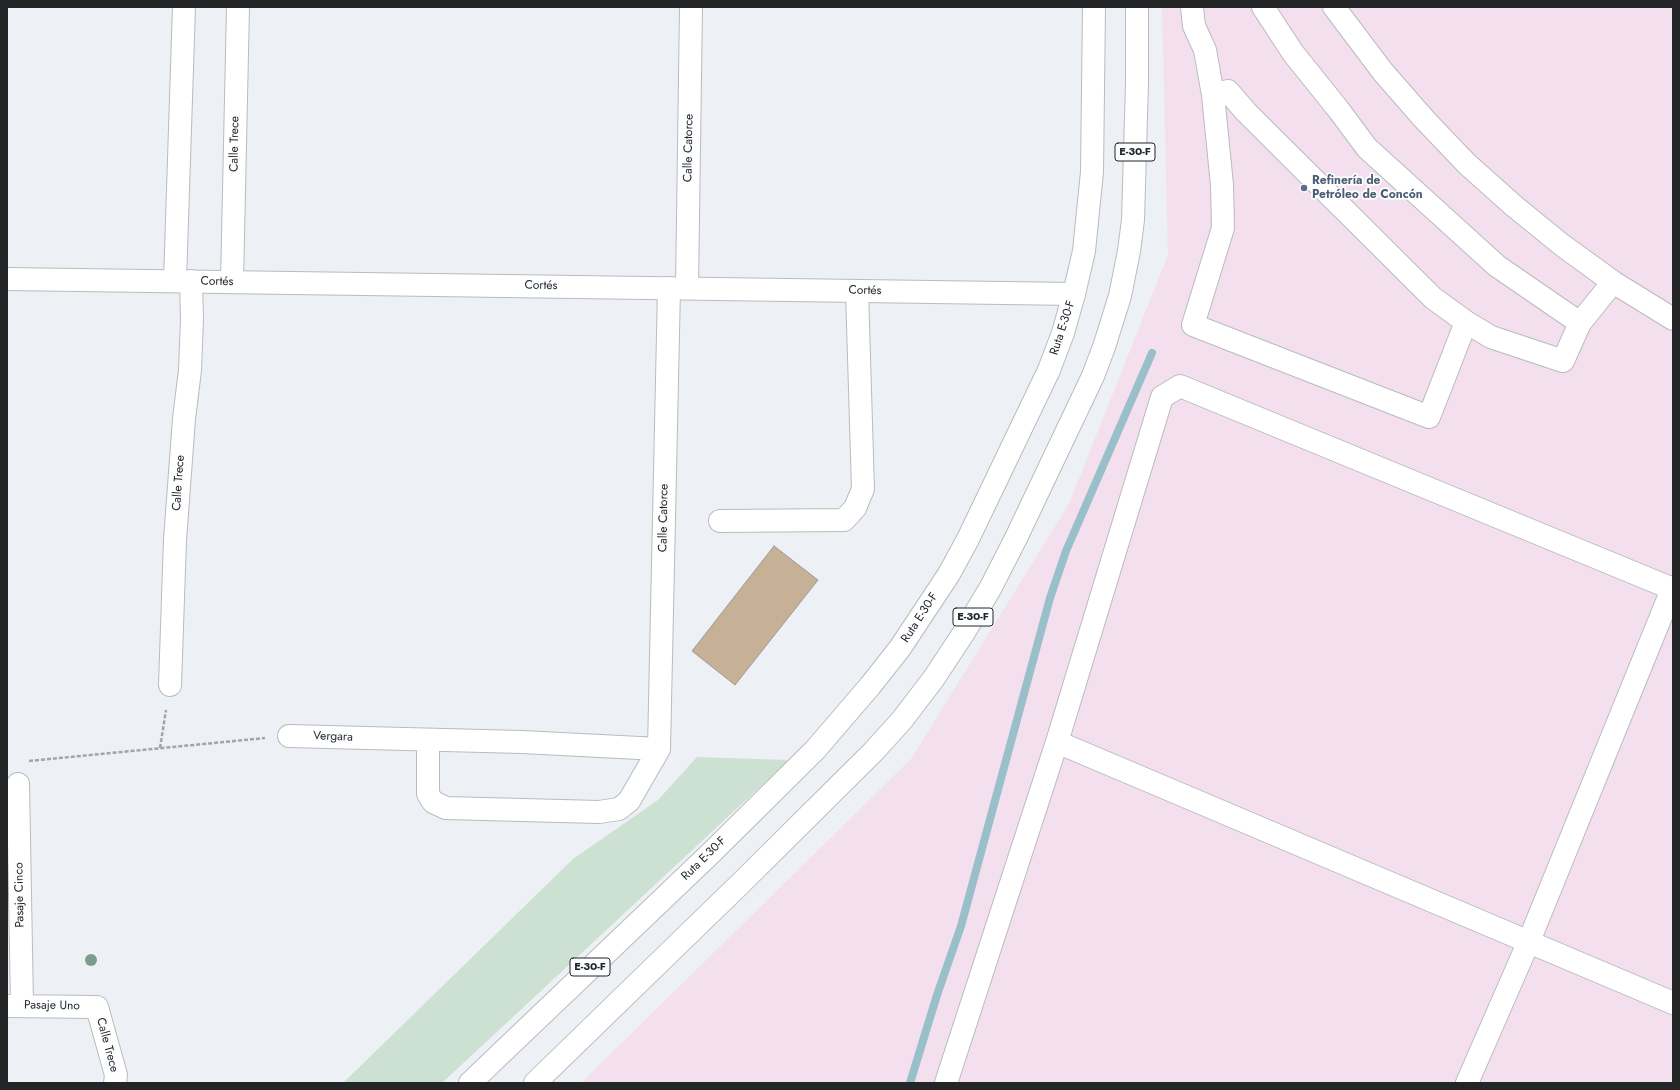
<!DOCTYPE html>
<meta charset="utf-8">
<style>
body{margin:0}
#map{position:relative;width:1680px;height:1090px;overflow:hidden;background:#edf0f4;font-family:Jost,sans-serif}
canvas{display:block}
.frame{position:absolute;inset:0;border:8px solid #242526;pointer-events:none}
</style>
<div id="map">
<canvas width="1680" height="1090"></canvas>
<div class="frame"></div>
</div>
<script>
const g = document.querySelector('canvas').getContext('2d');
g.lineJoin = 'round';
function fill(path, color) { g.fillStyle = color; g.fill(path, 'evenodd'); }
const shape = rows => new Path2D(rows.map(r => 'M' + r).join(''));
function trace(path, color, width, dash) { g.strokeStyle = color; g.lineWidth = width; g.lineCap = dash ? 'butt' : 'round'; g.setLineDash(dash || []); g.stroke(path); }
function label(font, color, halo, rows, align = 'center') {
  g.font = font + ' Jost,sans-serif'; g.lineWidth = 3.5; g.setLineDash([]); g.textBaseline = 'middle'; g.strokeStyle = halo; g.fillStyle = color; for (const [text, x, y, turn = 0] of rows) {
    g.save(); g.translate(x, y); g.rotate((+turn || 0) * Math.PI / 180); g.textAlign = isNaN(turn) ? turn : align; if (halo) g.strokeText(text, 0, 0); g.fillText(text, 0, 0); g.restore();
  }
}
fill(shape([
 [1162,7,1673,7,1673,1083,581,1083,911,759,1069,504,1168,255]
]), '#f3dfee');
fill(shape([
 [697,757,789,760,442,1083,343,1083,573,859,658,800]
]), '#cde1d2');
trace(shape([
 [910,1083,937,995,961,926,1050,598,1066,551,1152,353]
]), '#99c0c9', 8);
const building = shape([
 [774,546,818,580,735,685,692,651,774,546]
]);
fill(building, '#c6b096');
trace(building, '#9e9b98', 1);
const minor = shape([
 [1192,7,1194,26,1205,50,1213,95,1228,91,1246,112,1433,298,1466,322,1491,337,1563,361,1580,323],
 [1263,7,1293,53,1338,109,1367,148,1497,266,1580,323,1613,282],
 [1334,7,1383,72,1424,119,1467,164,1514,206,1562,245,1613,282,1673,319],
 [1213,95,1222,185,1223,228,1193,325,1429,417,1466,322],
 [175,281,184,7],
 [232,282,238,7],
 [687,288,691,7],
 [720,521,844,520,855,508,863,489,857,291],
 [170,685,175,540,184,419,190,370,192,320,191,281],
 [289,736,522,742,659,749],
 [428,740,428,794,433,802,446,808,599,812,619,809,629,801,659,749,669,288],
 [1057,742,1673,1003],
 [18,784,22,1006],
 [7,1006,97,1007,116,1075,115,1083],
 [946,1083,1057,742,1162,397,1180,386,1673,589],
 [1467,1083,1529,941,1673,587]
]);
const major = shape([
 [7,279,1074,294]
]);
const highway = shape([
 [470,1083,712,852,815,750,870,686,900,648,949,574,968,539,1049,370,1063,333,1074,294,1084,251,1092,172,1094,7],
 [535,1083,741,883,873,752,902,720,934,678,963,634,991,587,1016,538,1093,376,1104,347,1120,296,1129,251,1133,220,1137,83,1137,7]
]);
trace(minor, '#b9bbbf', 24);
trace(major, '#b9bbbf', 24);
trace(highway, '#b9bbbf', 24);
trace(shape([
 [160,748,166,710],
 [29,761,265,738]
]), '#a2a4a7', 2.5, [4, 2]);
trace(minor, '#fff', 22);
trace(major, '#fff', 22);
trace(highway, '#fff', 22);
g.fillStyle = '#7f9b8d';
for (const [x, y] of [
 [91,960]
]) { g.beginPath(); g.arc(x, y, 6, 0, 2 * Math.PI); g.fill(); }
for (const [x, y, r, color] of [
 [1304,188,4,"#5c6f8a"]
]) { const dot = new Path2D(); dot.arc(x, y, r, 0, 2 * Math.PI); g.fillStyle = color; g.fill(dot); trace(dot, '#fcfdfe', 1.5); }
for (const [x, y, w] of [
 [1135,152,40],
 [973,617,40],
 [590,967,40]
]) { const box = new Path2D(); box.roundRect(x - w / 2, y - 9, w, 18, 3); g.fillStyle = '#fcfdfe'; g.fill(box); trace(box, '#242526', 1); }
label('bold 11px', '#242526', null, [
 ["E-30-F",1135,152],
 ["E-30-F",973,617],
 ["E-30-F",590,967]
]);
label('12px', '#242526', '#fcfdfe', [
 ["Calle Trece",235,144,-89],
 ["Calle Catorce",689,148,-89],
 ["Cortés",217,282,1],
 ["Cortés",541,286,1],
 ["Cortés",865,291,1],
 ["Ruta E-30-F",1063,328,-72],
 ["Calle Trece",179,483,-86],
 ["Calle Catorce",664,518,-89],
 ["Ruta E-30-F",920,618,-57],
 ["Vergara",333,737,2],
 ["Ruta E-30-F",704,859,-44],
 ["Pasaje Cinco",20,895,-91],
 ["Pasaje Uno",52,1006,1],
 ["Calle Trece",107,1045,75]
]);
label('bold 12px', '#4e5e75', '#fcfdfe', [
 ["Refinería de",1312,181],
 ["Petróleo de Concón",1312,195]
], 'left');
</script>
